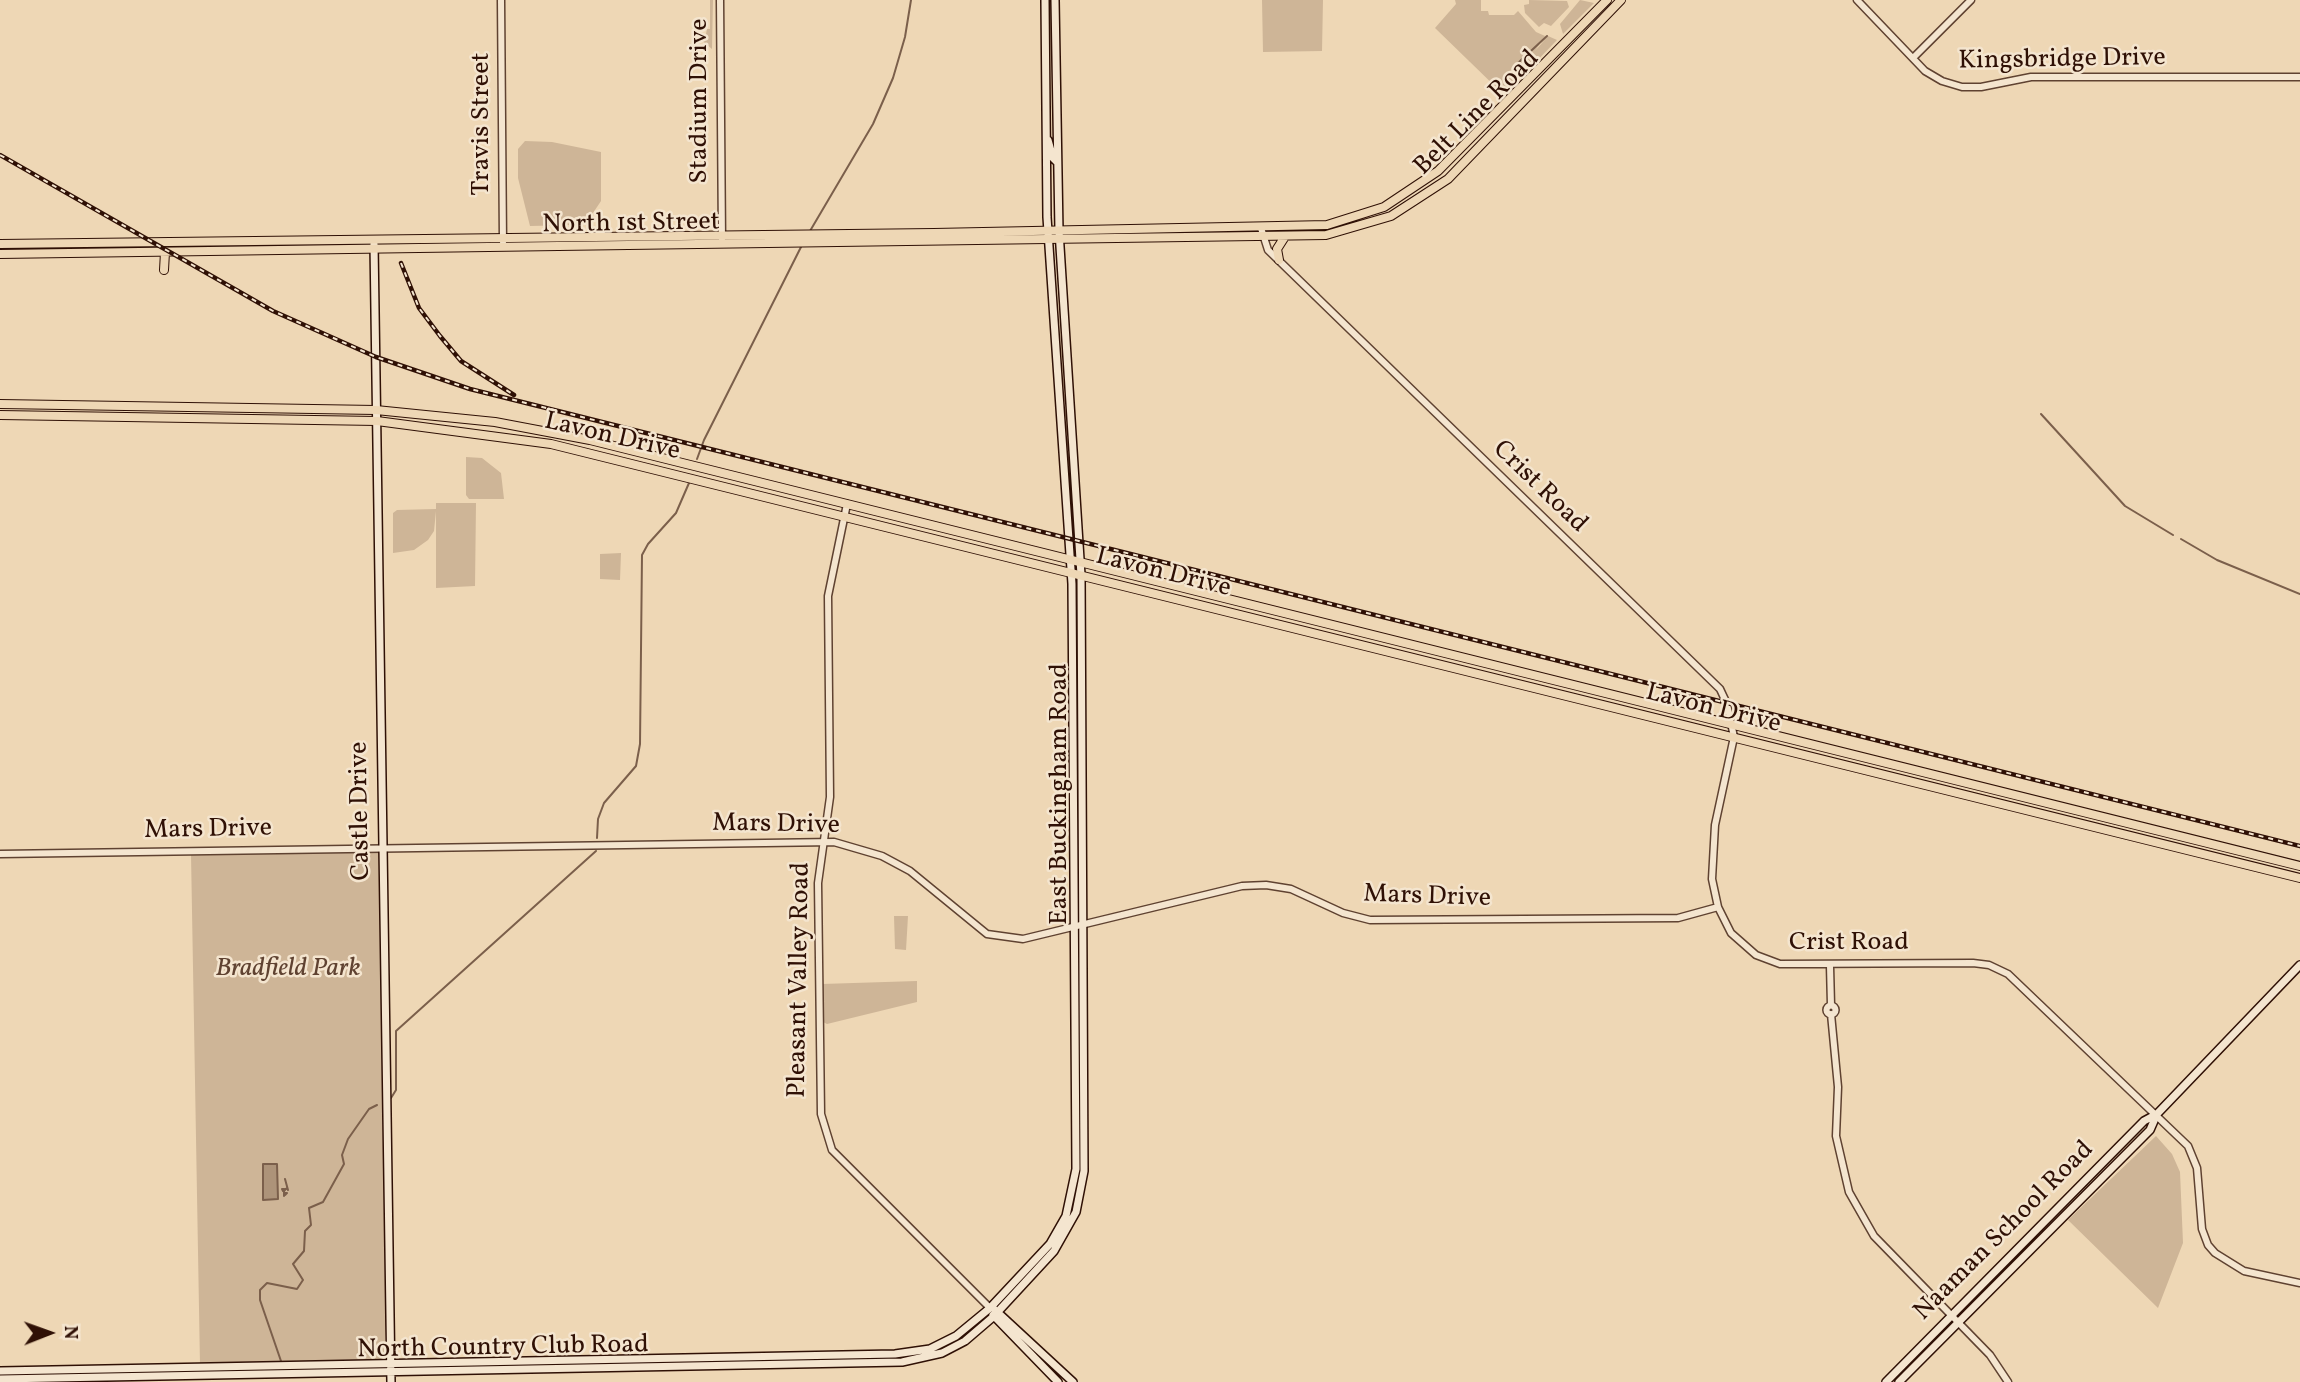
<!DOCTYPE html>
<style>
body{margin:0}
#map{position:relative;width:2300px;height:1382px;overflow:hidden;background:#eed7b5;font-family:Vollkorn,serif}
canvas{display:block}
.north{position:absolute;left:14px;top:1298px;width:70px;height:70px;-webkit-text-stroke:5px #f4e5cf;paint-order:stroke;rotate:89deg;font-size:19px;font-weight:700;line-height:28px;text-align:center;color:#2f1005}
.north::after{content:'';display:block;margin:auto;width:24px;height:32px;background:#2f1005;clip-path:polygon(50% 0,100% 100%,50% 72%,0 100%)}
</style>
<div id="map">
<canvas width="2300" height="1382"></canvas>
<div class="north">N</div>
</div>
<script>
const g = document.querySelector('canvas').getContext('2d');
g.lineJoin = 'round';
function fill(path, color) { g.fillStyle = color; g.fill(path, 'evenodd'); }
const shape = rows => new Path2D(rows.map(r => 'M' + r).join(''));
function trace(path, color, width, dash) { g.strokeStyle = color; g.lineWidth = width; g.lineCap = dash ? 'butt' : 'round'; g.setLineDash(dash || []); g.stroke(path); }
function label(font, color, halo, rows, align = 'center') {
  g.font = font + ' Vollkorn,serif'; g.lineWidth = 5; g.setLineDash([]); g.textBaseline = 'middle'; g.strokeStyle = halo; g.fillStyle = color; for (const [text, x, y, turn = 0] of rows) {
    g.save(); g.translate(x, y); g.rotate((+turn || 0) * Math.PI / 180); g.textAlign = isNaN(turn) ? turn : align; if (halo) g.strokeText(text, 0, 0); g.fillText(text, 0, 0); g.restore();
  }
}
fill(shape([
 [710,0,713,0,712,49,700,39,700,34,706,34,707,29,710,29],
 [1262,0,1323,0,1322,51,1263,52],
 [1455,0,1481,0,1481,11,1488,11,1489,15,1514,15,1518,11,1536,32,1545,36,1535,51,1548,36,1557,40,1504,95,1435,28,1456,4],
 [1529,0,1567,1,1569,7,1551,26,1544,23,1539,27,1525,13,1524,5,1529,4],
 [1580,0,1594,3,1563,34,1560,24],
 [525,141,552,142,601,152,601,201,591,216,573,225,530,226,518,178,518,149],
 [466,457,482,458,501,473,504,499,469,499,466,495],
 [436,503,476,503,475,586,436,588,436,511,434,531,428,540,414,550,393,553,393,513,397,510,436,509],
 [621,553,620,580,600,579,600,554],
 [381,850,387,1305,384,1357,380,1361,200,1365,191,854],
 [894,916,908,916,906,950,895,949],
 [917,981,917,1002,827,1024,823,1022,822,984],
 [2156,1136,2172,1154,2180,1172,2183,1243,2158,1308,2068,1220]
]), '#ceb597');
const water = shape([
 [263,1164,277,1164,278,1199,263,1200,263,1164]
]);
fill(water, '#ad9379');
trace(water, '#7b5f4b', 2);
trace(shape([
 [1518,63,1547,36],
 [810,231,873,124,893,78,905,37,911,0],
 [2041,414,2125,506,2173,535],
 [697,459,704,440,802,245],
 [2181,539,2217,560,2300,594],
 [597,838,598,819,604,803,636,766,640,744,642,555,648,544,676,513,689,483],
 [391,1098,396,1090,396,1031,596,851],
 [284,1196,284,1193,287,1193,285,1195,284,1194,284,1189,282,1189,283,1191,284,1191,285,1190,285,1189,286,1189,287,1188,288,1190,285,1179],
 [282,1364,260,1300,260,1290,267,1283,297,1289,303,1280,293,1264,304,1251,305,1231,311,1225,309,1208,323,1202,344,1164,342,1155,348,1139,369,1109,377,1105]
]), '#7b5f4b', 2);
const tertiary = shape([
 [501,0,503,242],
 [720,0,722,239],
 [1857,0,1925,71,1942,81,1962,87,1981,87,2031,77,2300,77],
 [1913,58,1971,0],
 [1261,228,1268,250,1720,689,1727,704,1734,737,1715,825,1712,879,1718,907,1731,933,1756,955,1780,964,1973,963,1989,965,2008,974,2188,1146,2197,1168,2202,1229,2208,1245,2215,1253,2244,1271,2300,1283],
 [847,504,828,596,830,797,818,883,821,1114,832,1150,990,1308],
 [0,854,834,842,882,856,910,871,987,934,1023,939,1242,886,1266,885,1291,889,1343,913,1370,920,1678,918,1718,907],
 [1830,966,1831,1005],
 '1826.5 1010a4.5 4.5 0 1 1 9 0a4.5 4.5 0 1 1-9 0Z',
 [1831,1014,1838,1087,1836,1136,1849,1192,1874,1236,1990,1355,2008,1382]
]);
const secondary = shape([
 [1048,140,1053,158,1057,162],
 [374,244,391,1382],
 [994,1309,1073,1382],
 [993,1315,1058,1382],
 [0,1371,895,1354,930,1349,956,1336,990,1308,1050,1244,1066,1216,1076,1169,1072,584,1047,217,1045,0],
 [0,1379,902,1362,942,1353,965,1341,993,1317,1054,1251,1076,1212,1084,1171,1081,575,1059,231,1055,0],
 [1886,1382,2144,1121,2157,1114,2300,965],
 [1899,1382,2150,1130,2157,1114]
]);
const primary = shape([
 [0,244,934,233,1327,225,1384,207,1438,171,1607,0],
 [0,254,1326,235,1391,216,1448,179,1621,0],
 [1279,260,1277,249,1284,238],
 [164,270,165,252],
 [0,404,376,410,495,422,590,440,2300,866],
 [0,415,377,421,551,444,2300,878]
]);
trace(tertiary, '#5f4231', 9);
trace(secondary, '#2f1005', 10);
trace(primary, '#2f1005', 10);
trace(tertiary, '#f4e5cf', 6);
trace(secondary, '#f4e5cf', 7);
trace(primary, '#eed7b5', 8);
const rail = shape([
 [0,155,273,311,376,357,470,389,2300,846],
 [401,263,419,308,440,336,461,361,514,395]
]);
trace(rail, '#2f1005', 4.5);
trace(rail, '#f4e5cf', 2, [5]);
label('26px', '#2f1005', '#f4e5cf', [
 ["Kingsbridge Drive",2062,61,-1],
 ["Stadium Drive",701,101,-90],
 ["Belt Line Road",1478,114,-45],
 ["Travis Street",483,124,-90],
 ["North 1st Street",631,225,-1],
 ["Lavon Drive",612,438,13],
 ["Crist Road",1539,488,44],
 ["Lavon Drive",1163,574,14],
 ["Lavon Drive",1713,710,14],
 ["East Buckingham Road",1061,794,-90],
 ["Castle Drive",362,811,-91],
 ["Mars Drive",776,826,1],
 ["Mars Drive",208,831,-1],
 ["Mars Drive",1427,898,2],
 ["Crist Road",1849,944],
 ["Pleasant Valley Road",801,980,-89],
 ["Naaman School Road",2005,1232,-45],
 ["North Country Club Road",503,1349,-1]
]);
label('italic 26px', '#5f4231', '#f4e5cf', [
 ["Bradfield Park",288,970]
]);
</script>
